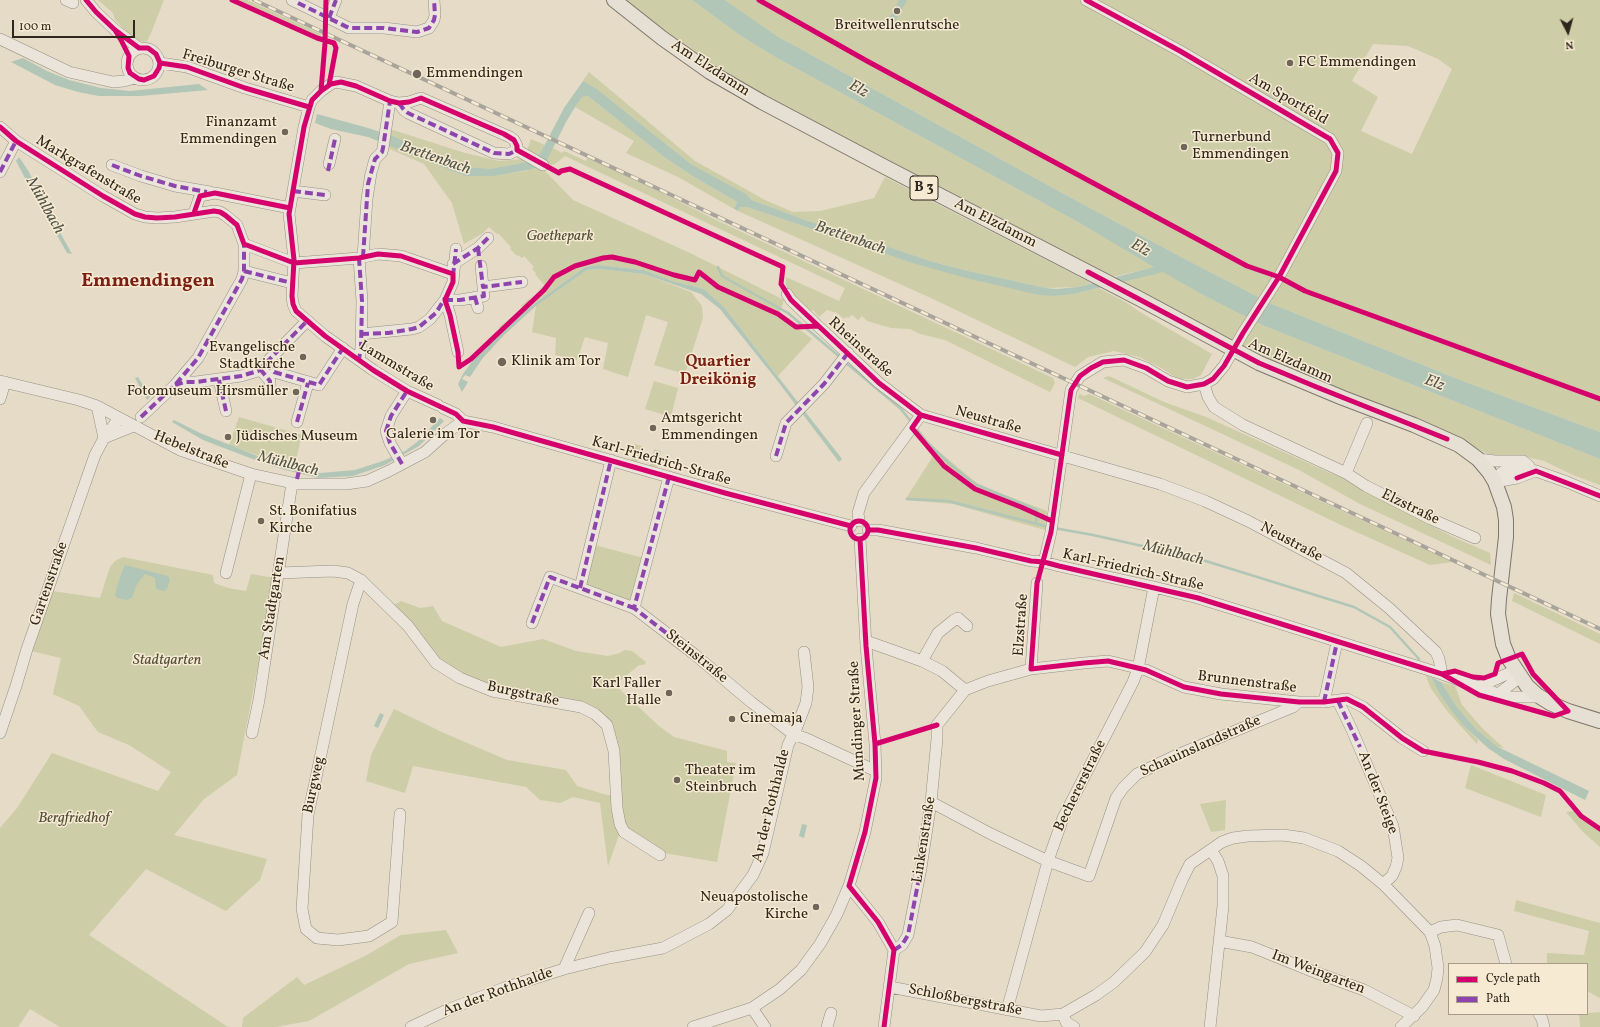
<!DOCTYPE html>
<meta charset="utf-8">
<style>
body{margin:0}
#map{position:relative;width:1600px;height:1027px;overflow:hidden;background:#e5dbc6;font-family:Vollkorn,serif}
canvas{display:block}
.legend{position:absolute;left:1448px;top:963px;width:140px;height:52px;box-sizing:border-box;background:#f7ead2;border:1px solid #a79c89;margin:0;padding:5px 7px;list-style:none;font-size:12px;color:#2f261c}
.legend li{display:flex;align-items:center;gap:8px;height:20px}
.legend b{width:20px;border:1px solid #a79c89}
.north{position:absolute;left:1548px;top:12px;width:40px;height:40px;-webkit-text-stroke:3px #f7ead2;paint-order:stroke;rotate:174deg;font-size:11px;font-weight:700;line-height:16px;text-align:center;color:#2f261c}
.north::after{content:'';display:block;margin:auto;width:14px;height:18px;background:#2f261c;clip-path:polygon(50% 0,100% 100%,50% 72%,0 100%)}
.scale{position:absolute;left:12px;top:20px;width:123px;height:18px;box-sizing:border-box;border:2px solid #2f261c;border-top:0;padding-left:5px;font-size:12px;line-height:14px;white-space:nowrap;color:#2f261c;-webkit-text-stroke:3px #f7ead2;paint-order:stroke}
</style>
<div id="map">
<canvas width="1600" height="1027"></canvas>
<ul class="legend">
<li><b style="height:5px;background:#d6006c"></b>Cycle path</li>
<li><b style="height:5px;background:#8e44ad"></b>Path</li>
</ul>
<div class="north">N</div>
<div class="scale">100 m</div>
</div>
<script>
const g = document.querySelector('canvas').getContext('2d');
g.lineJoin = 'round';
function fill(path, color) { g.fillStyle = color; g.fill(path, 'evenodd'); }
const shape = rows => new Path2D(rows.map(r => 'M' + r).join(''));
function trace(path, color, width, dash) { g.strokeStyle = color; g.lineWidth = width; g.lineCap = dash ? 'butt' : 'round'; g.setLineDash(dash || []); g.stroke(path); }
function label(font, color, halo, rows, align = 'center') {
  g.font = font + ' Vollkorn,serif'; g.lineWidth = 3; g.setLineDash([]); g.textBaseline = 'middle'; g.strokeStyle = halo; g.fillStyle = color; for (const [text, x, y, turn = 0] of rows) {
    g.save(); g.translate(x, y); g.rotate((+turn || 0) * Math.PI / 180); g.textAlign = isNaN(turn) ? turn : align; if (halo) g.strokeText(text, 0, 0); g.fillText(text, 0, 0); g.restore();
  }
}
fill(shape([
 [98,0,164,0,151,33,147,41,143,42,133,38,115,20,113,13],
 [237,0,247,0,321,34,320,37],
 [626,0,692,0,741,36,777,58,1078,222,1155,267,1112,277,752,91,659,26],
 [725,0,1600,0,1600,432,1460,380,1272,304,1183,258,1064,194,777,36],
 [1373,44,1408,46,1438,59,1452,69,1412,154,1361,131,1378,97,1352,81],
 [589,72,695,161,765,200,793,212,820,211,874,198,885,177,1091,283,1078,287,1046,288,964,270,930,261,839,230,808,221,752,200,746,194,691,164,597,89,583,81],
 [588,96,664,157,694,177,737,202,734,209,680,178,626,153,634,141,575,107,582,97],
 [390,129,465,153,499,161,524,159,531,139,545,145,541,154,527,162,489,169,478,169,452,163,414,146,389,135],
 [389,145,465,176,495,176,524,171,538,166,545,171,573,200,690,253,784,300,779,314,812,339,778,376,724,307,704,289,672,281,644,270,599,265,585,267,519,315,501,332,499,327,523,308,521,306,529,299,530,301,541,290,540,289,544,285,535,274,536,273,532,269,534,267,524,256,522,258,518,255,517,256,510,249,511,247,498,233,497,234,489,227,483,233,464,244,452,203,424,164,390,149,388,147],
 [553,148,562,153,564,151,586,161,588,156,714,219,1053,378,1055,383,1050,392,945,340,920,334,910,329,891,328,867,321,862,316,858,320,852,315,849,318,846,317,844,319,837,313,827,310,819,317,813,310,807,312,788,292,786,285,786,277,839,301,845,288,565,156,555,164,549,166,543,163],
 [740,207,747,207,912,263,1055,296,1074,294,1099,288,1127,303,1140,312,1212,354,1201,375,1193,379,1181,379,1173,376,1163,369,1139,357,1114,351,1088,357,1075,367,933,299,738,211],
 [598,269,644,274,691,292,702,306,703,318,685,374,654,365,668,322,646,315,628,377,603,369,608,343,585,337,577,360,555,355,556,338,532,332,536,306,587,270],
 [1163,271,1203,295,1262,325,1600,459,1600,485,1573,475,1544,461,1518,455,1503,456,1488,454,1448,433,1268,358,1221,335,1122,281],
 [1109,376,1164,402,1206,417,1330,473,1347,479,1372,495,1453,537,1490,553,1491,565,1360,504,1299,470,1103,378],
 [654,381,678,388,671,417,645,409],
 [1080,394,1084,396,1089,394,1452,562,1430,565,1343,526,1078,398],
 [239,417,302,435,294,468,229,445],
 [635,444,642,446,637,462,631,461],
 [654,449,661,451,657,467,650,466],
 [937,450,979,485,1047,511,1045,530,953,504,905,500],
 [594,545,644,558,632,605,584,586],
 [123,557,213,575,214,583,228,588,246,591,251,574,275,578,237,775,204,799,174,835,267,859,260,880,226,911,146,869,89,935,228,1027,60,1027,30,1009,18,1027,0,1027,0,828,17,808,52,753,158,791,171,772,129,745,98,732,79,706,53,694,61,658,31,651,52,591,100,598,110,567,115,561],
 [1514,593,1600,634,1600,644,1512,601],
 [401,601,420,608,433,606,442,621,501,647,543,639,576,651,608,656,620,653,624,650,632,651,646,662,644,665,639,665,615,685,659,726,674,737,727,751,727,762,736,763,717,862,670,854,661,852,624,832,619,835,608,866,600,803,573,797,560,803,540,800,526,787,413,766,405,793,366,781,371,755,394,709,444,733,507,760,566,770,577,786,607,795,621,796,608,721,541,697,481,683,460,674,437,659,394,605],
 [1426,676,1431,677,1439,693,1466,728,1478,740,1477,744,1447,711,1430,687],
 [1441,682,1455,686,1462,705,1483,729,1504,748,1498,747,1476,729,1457,707],
 [1471,765,1546,795,1541,817,1465,788],
 [1226,800,1225,830,1211,832,1200,804],
 [1579,810,1582,815,1600,827,1600,847,1583,832,1566,812],
 [1516,900,1600,923,1600,998,1587,991,1587,964,1547,964,1547,953,1584,955,1589,931,1514,911],
 [446,930,458,953,409,964,309,1021,276,1027,242,1027,243,1018,297,977,304,985,365,956,401,935],
 [1600,1012,1600,1027,1580,1027,1579,1014]
]), '#cdcda8');
fill(shape([
 [692,0,725,0,777,36,1064,194,1183,258,1272,304,1460,380,1600,432,1600,459,1262,325,1203,295,1163,272,1074,294,1055,296,1039,295,966,278,912,263,747,207,740,207,738,211,734,209,737,202,694,177,664,157,588,96,582,97,575,107,566,122,546,162,532,169,495,176,465,176,368,137,331,129,315,123,317,114,368,128,395,137,452,163,467,167,489,169,527,162,540,154,564,108,583,81,597,89,691,164,746,194,752,200,808,221,839,230,930,261,964,270,1046,288,1056,289,1078,287,1154,267,1078,222,777,58,741,36],
 [899,0,907,0,894,24,888,21],
 [23,58,47,71,69,80,101,88,130,91,199,84,208,90,140,96,99,96,78,92,55,85,11,62],
 [19,157,29,172,46,207,72,254,67,253,25,178,16,161],
 [599,265,644,270,672,281,704,289,724,307,842,459,839,462,776,379,720,309,701,294,644,274,598,269,587,270,536,306,504,335,482,359,470,377,465,375,462,379,468,382,462,392,458,384,463,374,476,356,501,332,519,315,585,267],
 [138,377,150,397,147,400,135,378],
 [440,418,444,421,419,446,385,465,353,476,319,478,285,470,263,463,203,440,172,422,174,420,200,433,265,459,294,468,320,473,355,470,383,461,405,451,417,442],
 [125,565,168,576,170,580,167,589,164,591,156,589,155,578,145,574,137,584,132,598,126,600,117,598,115,595,117,587,122,571],
 [1431,677,1441,682,1457,707,1476,729,1498,747,1589,791,1585,800,1504,759,1488,748,1466,728,1454,714,1439,693],
 [380,713,384,715,378,728,374,726],
 [802,824,807,825,804,838,799,836]
]), '#b1c6b6');
trace(shape([
 [718,267,722,276,788,313,841,358],
 [845,362,901,409,912,423],
 [916,428,927,442,951,465,975,484,1037,510,1036,524],
 [907,499,948,501,1049,527],
 [1054,528,1093,535,1196,558,1354,607,1390,627,1419,659]
]), '#b1c6b6', 2.5);
const minor = shape([
 [66,0,73,3],
 [86,0,96,12,115,30,139,48],
 [292,0,349,28,384,28,417,32,429,28,434,20,435,15,434,0],
 [329,18,336,0],
 [0,39,69,72,113,82,124,81,135,78],
 '127 64a16 16 0 1 1 32 0a16 16 0 1 1-32 0Z',
 [160,63,187,67,245,88,309,107],
 [399,103,404,110,408,113,494,153,509,154,517,150],
 [0,127,16,141,103,196,135,214,145,217,157,218,175,217,214,211,220,212,225,215,237,225,244,244,294,263,359,258,378,254,401,256,453,274],
 [517,150,543,165],
 [329,164,335,139],
 [112,165,141,176,175,186,210,192],
 [372,170,375,159,382,152,383,148,390,101],
 [0,172,16,141],
 [293,191,325,195],
 [194,213,200,196,215,193,290,208],
 [363,257,367,199,371,173],
 [359,258,362,301,361,348,359,359],
 [453,264,478,248,488,238],
 [481,266,483,287,522,282],
 [244,271,292,283],
 [787,294,791,300,818,326,879,383,921,415,1160,484,1205,501,1248,521,1346,573,1389,608,1436,652,1439,659,1442,674],
 [475,297,478,308],
 [445,300,450,315,458,352],
 [445,300,460,300,484,296,483,287],
 [361,334,412,329,419,327,430,319,445,300,453,282,456,249],
 [266,363,274,372,319,385,343,348],
 [260,369,270,381,270,383],
 [219,380,226,411],
 [0,381,79,400,97,406,180,450,251,474,297,484,346,484,367,481,389,471,425,452,445,434,463,421],
 [1204,384,1208,397,1214,407,1243,425,1346,473,1366,486,1431,519,1475,538],
 [175,385,185,382,196,382,241,376,258,371,307,321],
 [0,399,5,382],
 [438,405,407,391,373,370,325,336,296,311,293,304,292,296,294,260,289,214,304,127,309,107,312,100,321,91,331,84,336,82,356,86,390,101,399,103,409,102,421,98,510,137,514,140,517,146,517,150],
 [97,406,104,438],
 [443,408,456,414,463,421],
 [141,417,175,385,198,358,242,279,244,271,244,244],
 [463,421,493,427,725,493,851,526],
 [297,422,308,383],
 [104,438,134,426],
 [776,456,786,423,824,384,848,353],
 [1478,459,1495,461,1523,461,1529,466],
 [402,464,390,443,386,431,391,416,407,391],
 [1346,473,1367,423],
 [669,477,634,608,694,654,751,702,793,734,807,739,876,771],
 [1495,482,1501,473,1507,470,1526,469,1536,471,1567,482,1600,496],
 [1495,482,1517,478,1535,471],
 [859,521,858,513,864,493,921,415],
 [868,530,878,530,976,548,1031,561,1044,562,1059,566,1154,587,1198,598,1269,620,1442,674,1498,694,1510,697,1541,697],
 [1044,562,1051,532,1071,390,1080,376,1103,362,1124,360,1146,368,1168,381,1187,387,1204,384,1213,379,1224,366,1243,333,1279,277,1336,171,1338,153,1330,139,1180,51,1086,0],
 [226,573,251,474],
 [278,573,333,571,348,573,361,580,408,626,436,663,460,678,492,691,581,707,595,714,607,725,614,751,617,808,620,824,624,832,660,855],
 [361,580,353,604,308,815,302,909,306,929,317,938,338,940,369,936,392,922,400,814],
 [580,588,611,460],
 [532,623,550,577,634,608],
 [866,641,922,661,942,671,965,690],
 [922,661,938,633,954,620,958,618,967,626],
 [1031,669,1037,583],
 [1478,687,1516,670],
 [1498,694,1515,681,1516,670],
 [1338,701,1352,730,1393,826,1398,858,1396,867,1392,876,1383,884],
 [1324,702,1337,642],
 [0,733,16,686,27,649,95,455,103,440,119,418],
 [252,733,259,700,292,483],
 [931,802,991,834,1048,861,1089,876,1116,798,1123,788,1137,774,1177,755,1293,707,1299,702],
 [849,886,878,922,894,950,884,1027],
 [1430,932,1441,927,1457,925,1498,935,1506,964],
 [1219,941,1252,947,1309,970,1364,990,1414,1016],
 [894,950,902,945,908,935,921,868,931,802,937,739,937,725,965,690,988,681,1031,669,1084,663,1108,661,1146,670,1184,687,1221,694,1299,702,1324,702,1347,699,1363,707,1402,738,1423,751],
 [564,969,589,913],
 [890,987,1041,1016,1063,1014,1096,995,1114,982,1145,952,1163,925,1182,880,1190,864,1222,842,1233,838,1248,836,1283,835,1304,838,1338,851,1361,866,1383,884,1430,932,1435,946,1438,968,1437,978,1434,990,1422,1007,1401,1027],
 [752,1008,765,1027],
 [1007,1010,1048,861,1063,818,1133,682,1138,669,1154,587],
 [1063,1014,1066,1022,1074,1027],
 [1539,1014,1542,1019,1544,1027],
 [411,1027,447,1010,504,988,564,969,609,958,663,948,709,924,727,910,753,875,763,853,788,745,796,729,806,703,808,687,804,652],
 [693,1027,752,1008,780,989,801,970,820,944,836,916,849,886,865,832,876,778,875,744,866,646,860,539],
 [827,1027,831,1013],
 [1210,1027,1223,906,1223,876,1218,861,1211,850]
]);
const major = shape([
 [614,0,662,38,710,72,762,102,885,167,1140,299,1259,363,1343,398,1414,425,1459,445,1478,459,1489,472,1495,482,1504,507,1506,520,1506,537,1499,599,1498,614,1503,644,1509,659,1527,686,1537,695,1550,703,1568,711,1600,721]
]);
trace(minor, '#979083', 12);
trace(major, '#7e776c', 16);
trace(minor, '#eae4da', 11);
trace(major, '#e6e0d4', 14);
const rail = shape([
 [254,0,1600,629]
]);
trace(rail, '#a8a39b', 4);
trace(rail, '#f7ead2', 2.5, [8]);
trace(shape([
 [298,3,349,28,384,28,417,32,429,28,434,20,435,15,434,0],
 [329,18,336,0],
 [399,103,404,110,408,113,494,153,509,154,517,150],
 [112,165,141,176,175,186,207,192],
 [328,171,335,139],
 [0,172,16,141],
 [293,191,325,195],
 [478,248,483,287,522,282],
 [363,257,368,184,375,159,382,152,383,148,390,101],
 [359,258,362,301,361,348,359,359],
 [453,264,478,248,488,238],
 [244,271,292,283],
 [453,276,456,249],
 [475,297,478,308],
 [445,300,460,300,484,296,483,287],
 [361,334,388,333,412,329,419,327,436,313,445,298],
 [266,363,274,372,319,385,343,348],
 [260,369,270,381,270,383],
 [219,380,226,411],
 [175,385,185,382,196,382,241,376,258,371,307,321],
 [141,417,175,385,198,358,242,279,244,271,244,244],
 [297,422,308,383],
 [776,456,786,423,824,384,848,353],
 [402,464,390,443,386,431,391,416,407,391],
 [669,477,634,608,669,635],
 [297,479,300,467],
 [580,588,611,460],
 [532,623,550,577,634,608],
 [1338,701,1360,747],
 [1324,702,1337,642],
 [894,950,902,945,908,935,921,868,931,802]
]), '#8e44ad', 4, [8, 4]);
trace(shape([
 [86,0,96,12,115,30,139,48,148,48,156,54,160,63,159,68,154,76,144,80,139,79,130,73,128,68,129,56,121,40,115,30],
 [232,0,317,38,334,43,336,48,329,85],
 [759,0,867,61,1247,266,1279,277,1305,291,1600,399],
 [1086,0,1180,51,1330,139,1338,153,1336,171,1279,277,1243,333,1224,366,1213,379,1204,384,1187,387,1168,381,1146,368,1124,360,1103,362,1091,368,1080,376,1071,390,1051,532,1037,583,1031,669,1084,663,1108,661,1146,670,1184,687,1221,694,1299,702,1324,702,1347,699,1363,707,1402,738,1423,751,1478,762,1512,771,1544,783,1560,791,1581,816,1600,829],
 [160,63,187,67,245,88,309,107],
 [321,91,325,43,326,0],
 [0,127,16,141,103,196,135,214,145,217,157,218,175,217,214,211,220,212,225,215,237,225,244,244,294,263,359,258,378,254,401,256,453,274,453,282,445,300,450,315,458,352,459,367,471,359,544,290,554,277,575,266,603,258,612,257,635,262,674,275,695,280,699,272,718,287,778,314,796,327,818,326],
 [194,213,200,196,215,193,290,208],
 [1088,272,1259,363,1314,386,1447,439],
 [921,415,912,428,944,466,975,489,1021,507,1052,521],
 [1517,478,1536,471,1600,496],
 '850 530a9 9 0 1 1 18 0a9 9 0 1 1-18 0Z',
 [851,526,725,493,493,427,463,421,456,414,407,391,373,370,325,336,296,311,293,304,292,296,294,260,289,214,304,127,312,100,321,91,331,84,341,82,356,86,390,101,399,103,409,102,421,98,504,134,514,140,517,146,517,150,559,173,561,171,570,169,783,267,781,284,791,300,879,383,921,415,1062,455],
 [868,530,878,530,976,548,1031,561,1044,562,1059,566,1198,598,1442,674,1479,695,1554,716,1568,711],
 [860,539,866,646,875,744,876,778,865,832,849,886,878,922,894,950,884,1027],
 [1442,674,1455,671,1473,677,1484,678,1495,674,1498,663,1522,654,1533,674,1568,711],
 [875,744,937,725]
]), '#d6006c', 5);
for (const [x, y, r, color] of [
 [897,11,4,"#6f6558"],
 [1290,63,4,"#6f6558"],
 [417,74,5,"#6f6558"],
 [285,132,4,"#6f6558"],
 [1184,147,4,"#6f6558"],
 [303,357,4,"#6f6558"],
 [502,362,5,"#6f6558"],
 [296,392,4,"#6f6558"],
 [433,420,4,"#6f6558"],
 [653,428,4,"#6f6558"],
 [228,437,4,"#6f6558"],
 [261,521,4,"#6f6558"],
 [669,693,4,"#6f6558"],
 [732,719,4,"#6f6558"],
 [677,780,4,"#6f6558"],
 [816,907,4,"#6f6558"]
]) { const dot = new Path2D(); dot.arc(x, y, r, 0, 2 * Math.PI); g.fillStyle = color; g.fill(dot); trace(dot, '#f7ead2', 1.5); }
for (const [x, y, w] of [
 [924,188,28]
]) { const box = new Path2D(); box.roundRect(x - w / 2, y - 12, w, 24, 3); g.fillStyle = '#f7ead2'; g.fill(box); trace(box, '#2f261c', 1); }
label('bold 14px', '#2f261c', null, [
 ["B 3",924,188]
]);
label('15px', '#2f261c', '#f7ead2', [
 ["Breitwellenrutsche",897,26,"center"],
 ["FC Emmendingen",1298,63],
 ["Emmendingen",426,74],
 ["Finanzamt",277,123,"right"],
 ["Emmendingen",277,140,"right"],
 ["Turnerbund",1192,138],
 ["Emmendingen",1192,155],
 ["Evangelische",295,348,"right"],
 ["Stadtkirche",295,365,"right"],
 ["Klinik am Tor",511,362],
 ["Fotomuseum Hirsmüller",288,392,"right"],
 ["Amtsgericht",661,419],
 ["Emmendingen",661,436],
 ["Galerie im Tor",433,435,"center"],
 ["Jüdisches Museum",236,437],
 ["St. Bonifatius",269,512],
 ["Kirche",269,529],
 ["Karl Faller",661,684,"right"],
 ["Halle",661,701,"right"],
 ["Cinemaja",740,719],
 ["Theater im",685,771],
 ["Steinbruch",685,788],
 ["Neuapostolische",808,898,"right"],
 ["Kirche",808,915,"right"]
], 'left');
label('15px', '#2f261c', '#f7ead2', [
 ["Am Elzdamm",710,69,33],
 ["Freiburger Straße",238,72,17],
 ["Am Sportfeld",1288,100,30],
 ["Markgrafenstraße",88,171,31],
 ["Am Elzdamm",995,224,27],
 ["Rheinstraße",860,348,42],
 ["Am Elzdamm",1290,362,24],
 ["Lammstraße",396,367,31],
 ["Neustraße",988,421,16],
 ["Hebelstraße",191,451,22],
 ["Karl-Friedrich-Straße",661,462,16],
 ["Elzstraße",1410,508,26],
 ["Neustraße",1291,543,28],
 ["Karl-Friedrich-Straße",1133,571,13],
 ["Gartenstraße",50,584,-71],
 ["Am Stadtgarten",273,608,-81],
 ["Elzstraße",1022,625,-86],
 ["Steinstraße",696,657,39],
 ["Brunnenstraße",1247,683,7],
 ["Burgstraße",523,695,12],
 ["Mundinger Straße",858,721,-93],
 ["Schauinslandstraße",1201,747,-24],
 ["Burgweg",315,785,-78],
 ["Bechererstraße",1081,786,-64],
 ["An der Steige",1377,793,69],
 ["An der Rothhalde",772,806,-76],
 ["Linkenstraße",925,840,-81],
 ["Im Weingarten",1318,973,21],
 ["An der Rothhalde",498,993,-20],
 ["Schloßbergstraße",965,1001,11]
]);
label('italic 15px', '#524d39', '#f7ead2', [
 ["Goethepark",560,237],
 ["Stadtgarten",167,661],
 ["Bergfriedhof",74,819]
]);
label('italic 16px', '#4f5348', '#f7ead2', [
 ["Elz",858,90,29],
 ["Brettenbach",435,159,19],
 ["Mühlbach",44,206,61],
 ["Brettenbach",850,239,19],
 ["Elz",1140,249,29],
 ["Elz",1434,384,21],
 ["Mühlbach",288,465,14],
 ["Mühlbach",1173,554,14]
]);
label('bold 16px', '#7a1f14', '#f7ead2', [
 ["Quartier",718,363],
 ["Dreikönig",718,381]
]);
label('bold 19px', '#7a1f14', '#f7ead2', [
 ["Emmendingen",148,283]
]);
</script>
